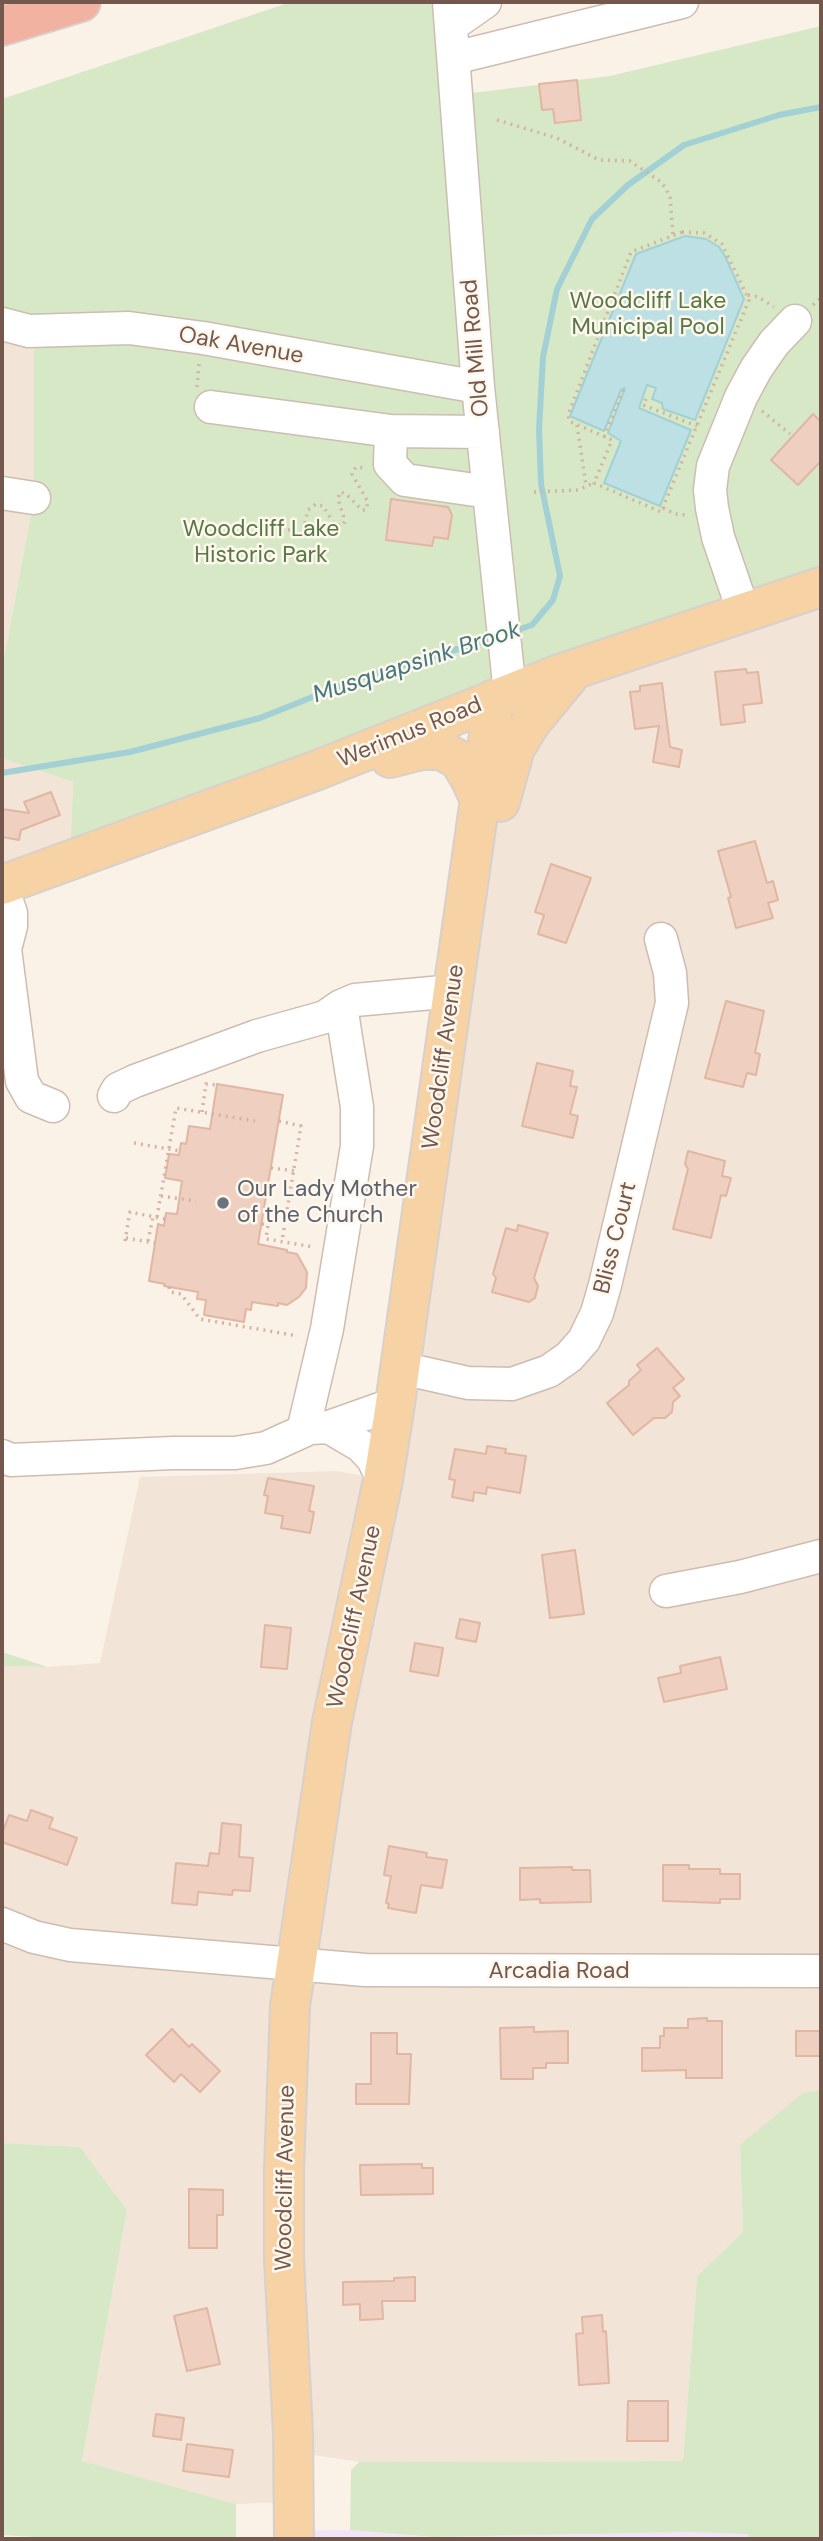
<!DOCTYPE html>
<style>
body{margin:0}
#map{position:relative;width:823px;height:2541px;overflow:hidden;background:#fbf2e7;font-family:"DM Sans",sans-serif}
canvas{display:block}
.frame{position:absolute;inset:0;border:4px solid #74584d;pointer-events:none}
</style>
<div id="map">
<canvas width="823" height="2541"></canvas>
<div class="frame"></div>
</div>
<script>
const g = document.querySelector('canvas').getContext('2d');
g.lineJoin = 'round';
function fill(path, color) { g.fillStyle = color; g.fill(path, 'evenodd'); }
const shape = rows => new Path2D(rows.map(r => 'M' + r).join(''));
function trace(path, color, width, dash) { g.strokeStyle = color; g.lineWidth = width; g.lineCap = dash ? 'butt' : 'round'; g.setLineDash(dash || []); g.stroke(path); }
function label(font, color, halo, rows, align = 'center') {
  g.font = font + ' "DM Sans",sans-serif'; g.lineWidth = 5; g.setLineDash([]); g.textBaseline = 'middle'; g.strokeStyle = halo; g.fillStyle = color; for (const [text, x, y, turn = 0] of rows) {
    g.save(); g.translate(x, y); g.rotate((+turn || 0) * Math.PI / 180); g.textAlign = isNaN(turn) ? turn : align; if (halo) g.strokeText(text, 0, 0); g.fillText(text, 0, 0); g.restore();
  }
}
fill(shape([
 [2,333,34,339,34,498,2,669],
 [821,587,821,2091,740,2145,743,2232,697,2276,683,2461,359,2462,294,2452,294,2502,236,2504,82,2461,127,2210,80,2147,2,2143,2,1666,48,1667,100,1663,140,1477,336,1471,383,1479,494,699],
 [2,758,73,782,70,860,2,885]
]), '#f2e4d6');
fill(shape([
 [350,2530,433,2537,688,2532,764,2534,764,2539,294,2539,294,2531]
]), '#efe4f8');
fill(shape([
 [291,2,459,2,464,94,610,76,821,26,821,587,70,860,73,782,2,758,2,669,34,498,34,339,2,333,2,99],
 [2,1652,48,1667,2,1666],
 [821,2090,821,2539,749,2539,748,2534,688,2532,433,2537,350,2530,351,2470,359,2462,683,2461,697,2276,743,2232,740,2145,803,2093],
 [2,2143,80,2147,127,2210,82,2461,236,2504,236,2539,65,2539,2,2535]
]), '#d6e8c6');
const water = shape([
 [685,236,706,239,719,247,725,256,744,299,695,420,663,409,662,403,652,399,656,388,647,385,639,408,691,430,660,506,604,483,621,441,608,433,625,388,621,390,604,431,570,416,636,254,685,236]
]);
fill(water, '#bde0e4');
trace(water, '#a3d0d5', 2);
trace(shape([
 [512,632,532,625,553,600,560,576,541,484,539,429,543,357,557,289,592,219,628,185,684,145,779,115,821,107],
 [2,773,130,752,260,718,360,678,495,638]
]), '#a3d0d5', 6);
const building = shape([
 [577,80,581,120,555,123,553,109,542,110,539,84,577,80],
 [813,414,821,422,821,461,798,485,771,460,813,414],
 [391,499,448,507,452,515,448,539,434,537,432,546,386,540,391,499],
 [746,669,747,673,758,672,762,703,743,705,745,722,721,725,715,672,746,669],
 [662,683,670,747,682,750,679,767,653,762,659,726,635,729,630,692,640,691,640,686,662,683],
 [51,792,60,815,21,830,19,840,2,837,2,809,29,813,24,802,51,792],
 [755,841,767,883,773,881,778,900,768,903,773,918,736,928,728,898,731,897,718,851,755,841],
 [551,864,591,878,566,943,538,934,544,915,535,912,551,864],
 [726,1001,764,1011,755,1053,760,1054,756,1075,747,1073,743,1087,705,1078,726,1001],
 [537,1063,573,1071,570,1086,577,1087,570,1114,578,1116,573,1138,522,1126,537,1063],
 [217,1084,283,1095,258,1244,287,1250,287,1252,297,1254,307,1272,306,1288,299,1297,287,1305,278,1303,278,1306,252,1302,251,1310,246,1309,244,1322,204,1315,206,1300,197,1299,198,1292,164,1286,165,1284,149,1281,158,1224,164,1226,166,1213,177,1214,182,1181,165,1178,169,1154,179,1155,181,1143,186,1144,189,1126,210,1129,217,1084],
 [688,1151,725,1161,722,1176,731,1178,726,1196,721,1195,711,1238,673,1229,688,1169,685,1164,688,1151],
 [518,1225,548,1233,534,1278,538,1286,535,1298,529,1302,492,1292,496,1278,493,1274,506,1228,517,1231,518,1225],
 [657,1348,684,1379,673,1388,680,1396,673,1402,672,1412,665,1418,654,1418,633,1435,607,1403,629,1385,629,1381,641,1370,637,1365,657,1348],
 [487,1446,506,1449,505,1453,526,1456,520,1493,487,1487,486,1494,474,1492,473,1501,452,1497,455,1480,449,1479,455,1449,486,1454,487,1446],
 [268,1478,314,1486,309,1511,314,1512,310,1533,281,1528,283,1516,265,1513,268,1496,264,1495,268,1478],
 [575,1550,584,1614,550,1618,542,1555,575,1550],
 [460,1619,480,1623,476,1642,456,1638,460,1619],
 [265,1625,291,1628,287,1669,261,1667,265,1625],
 [415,1643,443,1648,438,1676,410,1671,415,1643],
 [720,1657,727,1689,664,1702,658,1678,681,1673,680,1666,720,1657],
 [31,1810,53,1818,49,1828,77,1838,67,1865,2,1842,2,1834,9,1815,27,1821,31,1810],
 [222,1823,241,1825,239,1857,253,1858,250,1891,233,1890,232,1895,198,1892,197,1905,172,1903,176,1863,208,1866,210,1853,219,1854,222,1823],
 [389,1846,427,1853,426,1857,447,1860,442,1888,421,1885,416,1913,388,1908,389,1904,386,1903,391,1876,384,1875,389,1846],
 [663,1865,689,1865,689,1869,720,1869,720,1874,740,1874,740,1899,720,1899,720,1903,663,1901,663,1865],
 [572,1867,572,1870,590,1870,591,1902,540,1903,540,1899,520,1900,520,1868,572,1867],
 [707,2018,707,2021,722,2021,722,2078,686,2078,686,2070,642,2071,642,2048,660,2048,660,2036,664,2036,664,2028,688,2028,688,2019,707,2018],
 [534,2027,534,2032,568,2031,568,2063,546,2063,546,2068,533,2068,533,2079,501,2079,500,2028,534,2027],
 [172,2029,189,2047,192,2044,220,2071,200,2092,181,2074,174,2082,146,2055,172,2029],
 [796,2031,821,2031,821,2056,796,2056,796,2031],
 [371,2033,397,2033,397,2054,411,2054,409,2104,356,2104,356,2084,371,2084,371,2033],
 [422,2164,422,2168,433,2168,433,2194,361,2195,360,2165,422,2164],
 [189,2189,223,2190,223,2215,217,2215,217,2248,189,2248,189,2189],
 [415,2277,415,2301,382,2301,383,2319,360,2320,360,2304,343,2305,343,2282,394,2281,394,2278,415,2277],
 [207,2308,220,2364,187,2371,174,2316,207,2308],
 [602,2315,603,2332,606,2331,609,2383,579,2385,576,2334,583,2333,582,2317,602,2315],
 [628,2401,668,2401,668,2441,627,2441,628,2401],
 [156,2414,184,2418,181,2440,153,2436,156,2414],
 [187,2444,233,2450,229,2477,183,2471,187,2444]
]);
fill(building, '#efd0c0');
trace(building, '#e1b6a2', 2);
const minor = shape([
 [449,2,478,387,510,693],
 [452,25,485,2],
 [454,58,682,2],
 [2,324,29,331,129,328,203,338,478,387],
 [211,407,391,431,483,432],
 [391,431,390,464,405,480,489,492],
 [2,493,34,498],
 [744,613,718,537,712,508,710,490,713,466,741,397,756,369,774,343,795,321],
 [2,888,11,913,11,926,5,949,22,1081,31,1097,53,1106],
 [114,1096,118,1089,135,1081,257,1036,325,1017,341,1006,355,1000,454,991],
 [401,1368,468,1383,512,1384,549,1371,569,1357,584,1340,597,1313,605,1285,672,1003,670,973,661,939],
 [329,1427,361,1446,373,1459,383,1480],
 [303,1431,327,1329,357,1146,357,1107,341,1006],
 [2,1456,11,1460,173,1453,235,1453,266,1448,310,1428,329,1427,388,1406,396,1398],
 [666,1591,740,1577,821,1556],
 [2,1924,34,1937,70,1945,365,1970,821,1971]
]);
const major = shape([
 [390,758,422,750,441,750,459,760,470,778,480,800],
 [500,802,515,748,531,722,574,670],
 [2,885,315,771,557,675,821,587],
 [294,2539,293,2433,284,2259,284,2169,290,2006,332,1722,383,1480,394,1411,494,699]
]);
const highway = shape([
 [2,26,81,2]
]);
trace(minor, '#cfbcb1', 35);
trace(major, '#d8d0cd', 42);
trace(highway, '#d8d0cd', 42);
trace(shape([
 [497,120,557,138,599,160,630,161,661,182,666,189,670,197,673,235],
 [682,232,704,233,722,244,749,300,661,512,594,483,612,440,569,421,568,415,631,252,682,232],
 [748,295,758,297,774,307],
 [813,305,821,298],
 [197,387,199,364],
 [646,399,643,405,697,426],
 [762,411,790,434],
 [577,425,586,485],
 [604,437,624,389],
 [534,492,578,490,594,483],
 [663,508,675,514,687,515],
 [281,531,304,528,308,510,316,504,323,506,335,525,343,525,345,521,338,499,340,492,346,494,362,510,366,510,368,502,352,474,356,467,366,468],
 [202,1112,206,1084,217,1085],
 [279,1121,301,1126,282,1241],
 [134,1143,180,1151],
 [271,1168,295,1171],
 [161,1196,196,1201],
 [157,1217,176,1108,255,1121],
 [262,1224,268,1225,266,1239,314,1247],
 [126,1238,155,1243],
 [125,1241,130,1212,165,1219],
 [148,1241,153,1217],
 [169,1287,170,1292,181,1294,200,1319,298,1336]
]), '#d4b3a3', 3.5, [2, 5]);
trace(minor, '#fff', 32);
trace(major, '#f6d2a4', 38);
trace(highway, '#f2b2a2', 38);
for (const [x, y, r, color] of [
 [223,1203,7,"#6b7280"]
]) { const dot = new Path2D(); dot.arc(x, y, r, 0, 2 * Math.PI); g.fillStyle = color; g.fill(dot); trace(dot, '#fef7ed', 2.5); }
label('23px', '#577845', '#fef7ed', [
 ["Woodcliff Lake",648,302],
 ["Municipal Pool",648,328],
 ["Woodcliff Lake",261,530],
 ["Historic Park",261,556]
]);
label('23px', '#74584d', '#fef7ed', [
 ["Oak Avenue",241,346,10],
 ["Old Mill Road",476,348,-95],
 ["Werimus Road",410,733,-22],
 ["Woodcliff Avenue",444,1057,-82],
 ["Bliss Court",616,1238,-76],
 ["Woodcliff Avenue",355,1617,-78],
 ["Arcadia Road",559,1972],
 ["Woodcliff Avenue",286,2178,-89]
]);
label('23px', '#5b616d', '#fef7ed', [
 ["Our Lady Mother",237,1190],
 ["of the Church",237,1216]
], 'left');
label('italic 24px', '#44787f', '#fef7ed', [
 ["Musquapsink Brook",417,663,-18]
]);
</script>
